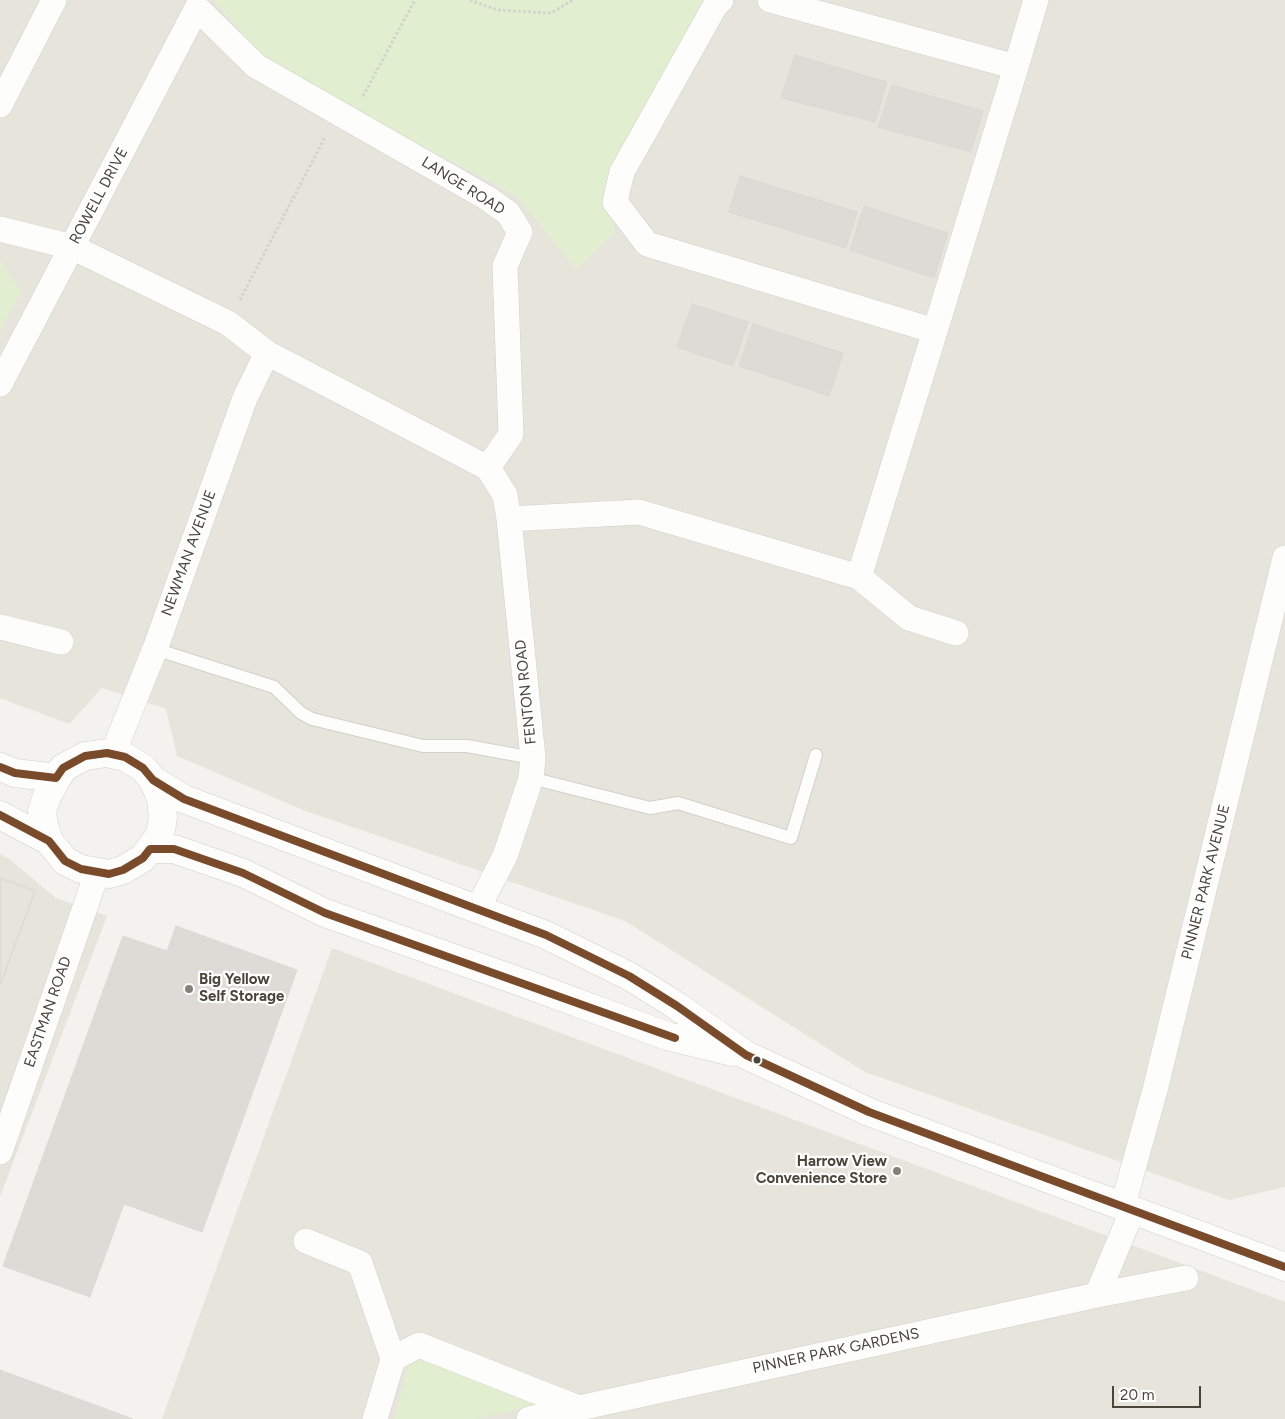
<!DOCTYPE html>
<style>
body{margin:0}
#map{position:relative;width:1285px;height:1419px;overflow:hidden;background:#f4f2ee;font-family:Figtree,sans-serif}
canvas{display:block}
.scale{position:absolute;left:1112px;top:1386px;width:89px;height:22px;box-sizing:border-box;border:2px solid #4b4439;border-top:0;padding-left:6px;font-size:15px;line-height:18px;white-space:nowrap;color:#4b4439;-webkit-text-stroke:4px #fff;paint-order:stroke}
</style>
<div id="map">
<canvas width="1285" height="1419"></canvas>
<div class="scale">20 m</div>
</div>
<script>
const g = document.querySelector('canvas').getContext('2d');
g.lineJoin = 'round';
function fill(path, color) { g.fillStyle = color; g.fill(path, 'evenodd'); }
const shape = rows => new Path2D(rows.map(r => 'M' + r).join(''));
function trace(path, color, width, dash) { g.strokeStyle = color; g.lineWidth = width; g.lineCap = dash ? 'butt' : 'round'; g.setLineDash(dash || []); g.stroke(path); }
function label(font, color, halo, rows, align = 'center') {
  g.font = font + ' Figtree,sans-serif'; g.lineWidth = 4.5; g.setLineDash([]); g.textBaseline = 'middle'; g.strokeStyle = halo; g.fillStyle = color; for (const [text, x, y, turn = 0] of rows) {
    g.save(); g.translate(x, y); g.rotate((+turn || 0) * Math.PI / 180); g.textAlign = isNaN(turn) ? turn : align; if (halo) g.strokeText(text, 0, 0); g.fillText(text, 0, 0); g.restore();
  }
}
fill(shape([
 [0,0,214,0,268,63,517,196,576,269,615,232,605,181,706,0,1285,0,1285,1187,1229,1200,865,1072,625,921,303,810,177,756,166,709,102,688,69,724,0,698],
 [0,854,8,858,56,898,107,916,0,1197],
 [332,948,1285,1302,1285,1419,162,1419]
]), '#e7e4dc');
fill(shape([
 [214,0,706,0,605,181,615,232,576,269,517,196,268,63],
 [0,260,21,292,0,330],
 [411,1356,541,1404,477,1419,394,1419]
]), '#e1eecf');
const building = shape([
 [795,55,887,82,875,122,781,98,795,55],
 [892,85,983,111,971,152,878,127,892,85],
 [740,176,857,212,846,248,729,212,740,176],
 [864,206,948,233,934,278,850,250,864,206],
 [692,304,748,322,733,366,677,347,692,304],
 [753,324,843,353,829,396,739,366,753,324],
 [0,878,35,891,0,985,0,878],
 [0,878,35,891,0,985,0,878],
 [176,926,297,970,202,1232,124,1204,90,1297,3,1266,123,936,167,951,176,926],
 [0,1370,133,1419,0,1419,0,1370]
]);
fill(building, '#dedbd6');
trace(building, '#dcd9d4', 1);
const service = shape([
 [155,649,274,687,301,713,312,719,423,746,467,746,533,758],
 [531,778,650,808,678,803,791,838,816,755]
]);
const minor = shape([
 [770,0,1016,67,935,331],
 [1016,67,1036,0],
 [0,105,54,0],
 [0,229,72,247,228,323,267,353,488,468],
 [0,384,197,8,256,66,487,198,508,213,520,232,505,266,511,434,488,468],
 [509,519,639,512,859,577,935,331,647,244,615,202,622,172,715,6,721,0],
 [859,577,909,618,956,633],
 [0,627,61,642],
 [116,755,119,738,155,649,245,398,267,353],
 [477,910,505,856,531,778,533,758,509,519,505,495,488,468],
 [0,1152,97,873],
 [1123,1205,1155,1090,1285,558],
 [306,1241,360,1263,393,1359],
 [1097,1295,1186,1278],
 [375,1419,393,1359,419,1345,576,1407],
 [529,1419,1097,1295,1133,1209]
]);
const tertiary = shape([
 [0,767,15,773,56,778],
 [0,815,49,841,65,861,81,869,109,874,123,870,143,858,160,835,163,818,161,798,153,780],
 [49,841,44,825,42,811,47,796,63,768,85,756,107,753,125,757,143,768,153,780,184,799,546,935,629,976,677,1006,746,1055,869,1112,1285,1267],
 [150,849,174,849,243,873,325,913,524,983,667,1036,732,1052]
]);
trace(service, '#d2d0cb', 14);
trace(minor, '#d2d0cb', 26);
trace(tertiary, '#d2d0cb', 29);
trace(shape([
 [470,0,497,10,551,13,573,0],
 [363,96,415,0],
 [240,300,325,137]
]), '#d3d2cc', 3, [2.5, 2.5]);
trace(service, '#fdfdfc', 12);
trace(minor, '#fdfdfc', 25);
trace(tertiary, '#fdfdfc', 28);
trace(shape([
 [0,767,15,773,56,778,63,768,85,756,107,753,125,757,143,768,153,780,184,799,546,935,629,976,677,1006,746,1055,869,1112,1285,1267],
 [0,815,49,841,65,861,81,869,109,874,123,870,143,858,150,849,174,849,243,873,325,913,675,1038]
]), '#7a4b2a', 8);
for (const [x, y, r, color] of [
 [189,989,5,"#868178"],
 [757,1060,4.5,"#4b4439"],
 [897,1171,5,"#868178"]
]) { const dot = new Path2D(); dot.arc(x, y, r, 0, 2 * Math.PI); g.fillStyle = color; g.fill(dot); trace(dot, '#fff', 2); }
label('15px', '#4b4439', '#fff', [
 ["LANGE ROAD",463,186,32],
 ["ROWELL DRIVE",99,196,-62],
 ["NEWMAN AVENUE",189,553,-70],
 ["FENTON ROAD",526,692,-96],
 ["PINNER PARK AVENUE",1206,882,-76],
 ["EASTMAN ROAD",48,1012,-71],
 ["PINNER PARK GARDENS",836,1351,-12]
]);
label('bold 15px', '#4b4439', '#fff', [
 ["Big Yellow",199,980],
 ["Self Storage",199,997],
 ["Harrow View",887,1162,"right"],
 ["Convenience Store",887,1179,"right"]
], 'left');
</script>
